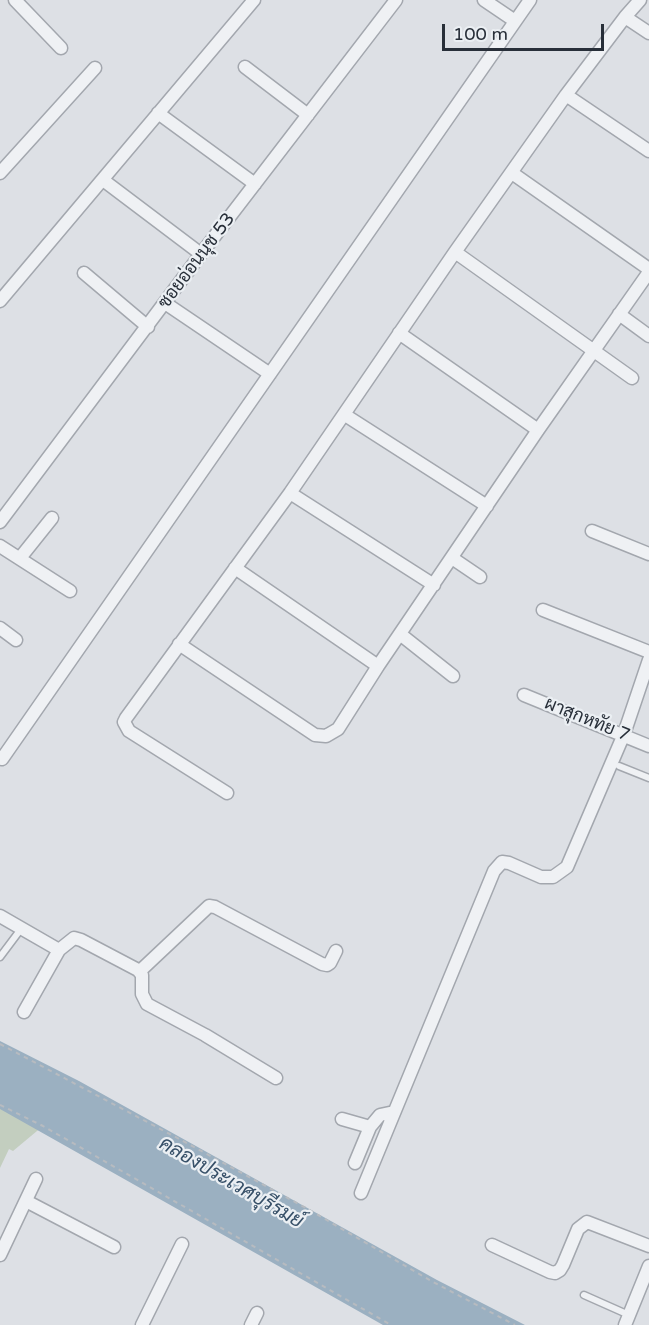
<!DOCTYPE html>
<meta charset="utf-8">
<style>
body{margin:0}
#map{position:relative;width:649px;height:1325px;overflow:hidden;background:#dde0e5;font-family:"Varela Round",sans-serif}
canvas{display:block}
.scale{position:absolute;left:442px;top:24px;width:162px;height:27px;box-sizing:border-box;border:3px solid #282f39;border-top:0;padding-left:8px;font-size:18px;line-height:21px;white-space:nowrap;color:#282f39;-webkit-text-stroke:4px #ebeff3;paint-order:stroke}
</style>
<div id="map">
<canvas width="649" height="1325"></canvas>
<div class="scale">100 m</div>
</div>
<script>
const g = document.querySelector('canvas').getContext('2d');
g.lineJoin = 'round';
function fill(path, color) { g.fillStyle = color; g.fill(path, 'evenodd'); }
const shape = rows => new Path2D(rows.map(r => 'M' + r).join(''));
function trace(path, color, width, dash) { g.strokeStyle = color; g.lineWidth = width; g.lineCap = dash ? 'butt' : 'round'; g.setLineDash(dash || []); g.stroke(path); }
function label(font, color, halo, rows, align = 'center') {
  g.font = font + ' "Varela Round",Sarabun,sans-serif'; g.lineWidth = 4.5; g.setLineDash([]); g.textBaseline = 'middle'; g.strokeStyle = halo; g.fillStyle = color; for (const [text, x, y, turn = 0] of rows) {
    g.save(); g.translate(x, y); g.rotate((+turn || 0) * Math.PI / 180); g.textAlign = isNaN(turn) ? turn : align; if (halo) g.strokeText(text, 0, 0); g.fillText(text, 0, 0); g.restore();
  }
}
fill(shape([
 [0,1105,43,1126,13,1151,9,1149,0,1168]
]), '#c3cebf');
fill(shape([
 [0,1041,79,1081,437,1280,525,1325,383,1325,0,1109]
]), '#9bb0c1');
const lane = shape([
 [619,766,649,778],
 [0,957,21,929],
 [584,1295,629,1315]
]);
const street = shape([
 [15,0,61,48],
 [484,0,515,21],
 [625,17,649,33],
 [245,67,308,115],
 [566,95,649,151],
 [158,113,255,184],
 [0,173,95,68],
 [512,173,649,269],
 [103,180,201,254],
 [455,252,632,378],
 [84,273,148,327],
 [0,301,254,0],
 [165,303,270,374],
 [619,314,649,336],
 [399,333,538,430],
 [345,415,487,506],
 [290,493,434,585],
 [0,522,201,254,396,0],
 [592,531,649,554],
 [0,546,70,591],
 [20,558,52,518],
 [452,558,480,577],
 [235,568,378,666],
 [543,610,649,652],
 [0,628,16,640],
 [400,634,453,676],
 [179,644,315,735,326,736,338,729,378,666,538,430,649,272],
 [524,695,649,746],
 [2,759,530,0],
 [227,793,129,731,124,722,126,718,290,493,455,252,566,95,625,17,640,0],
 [0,916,59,950,74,938,81,940,138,970,142,975,142,994,147,1004,205,1035,276,1078],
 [140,971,209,906,215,907,322,964,327,965,330,963,336,951],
 [24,1012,59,950],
 [342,1119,370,1127,380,1115,394,1112],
 [355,1163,370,1127],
 [361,1193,494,871,502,862,509,863,541,877,553,877,567,867,624,734,649,660],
 [26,1201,114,1247],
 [492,1245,550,1272,555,1273,560,1270,563,1265,578,1229,587,1222,649,1246],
 [0,1255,36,1179],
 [142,1325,182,1244],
 [251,1325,257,1313],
 [625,1325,649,1266]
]);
trace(lane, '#a3a7ae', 9);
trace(street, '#a3a7ae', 15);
trace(shape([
 [0,1044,183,1141,306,1208,433,1282,515,1325],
 [0,1105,43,1126,391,1325]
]), '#b7bbc0', 2, [4.5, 4.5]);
trace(lane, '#eff1f4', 6);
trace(street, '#eff1f4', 12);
label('18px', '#282f39', '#ebeff3', [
 ["ซอยอ่อนนุช 53",197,261,-53],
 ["ผาสุกหทัย 7",587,720,22]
]);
label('italic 20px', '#375068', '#ebeff3', [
 ["คลองประเวศบุรีรมย์",231,1183,30]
]);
</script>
